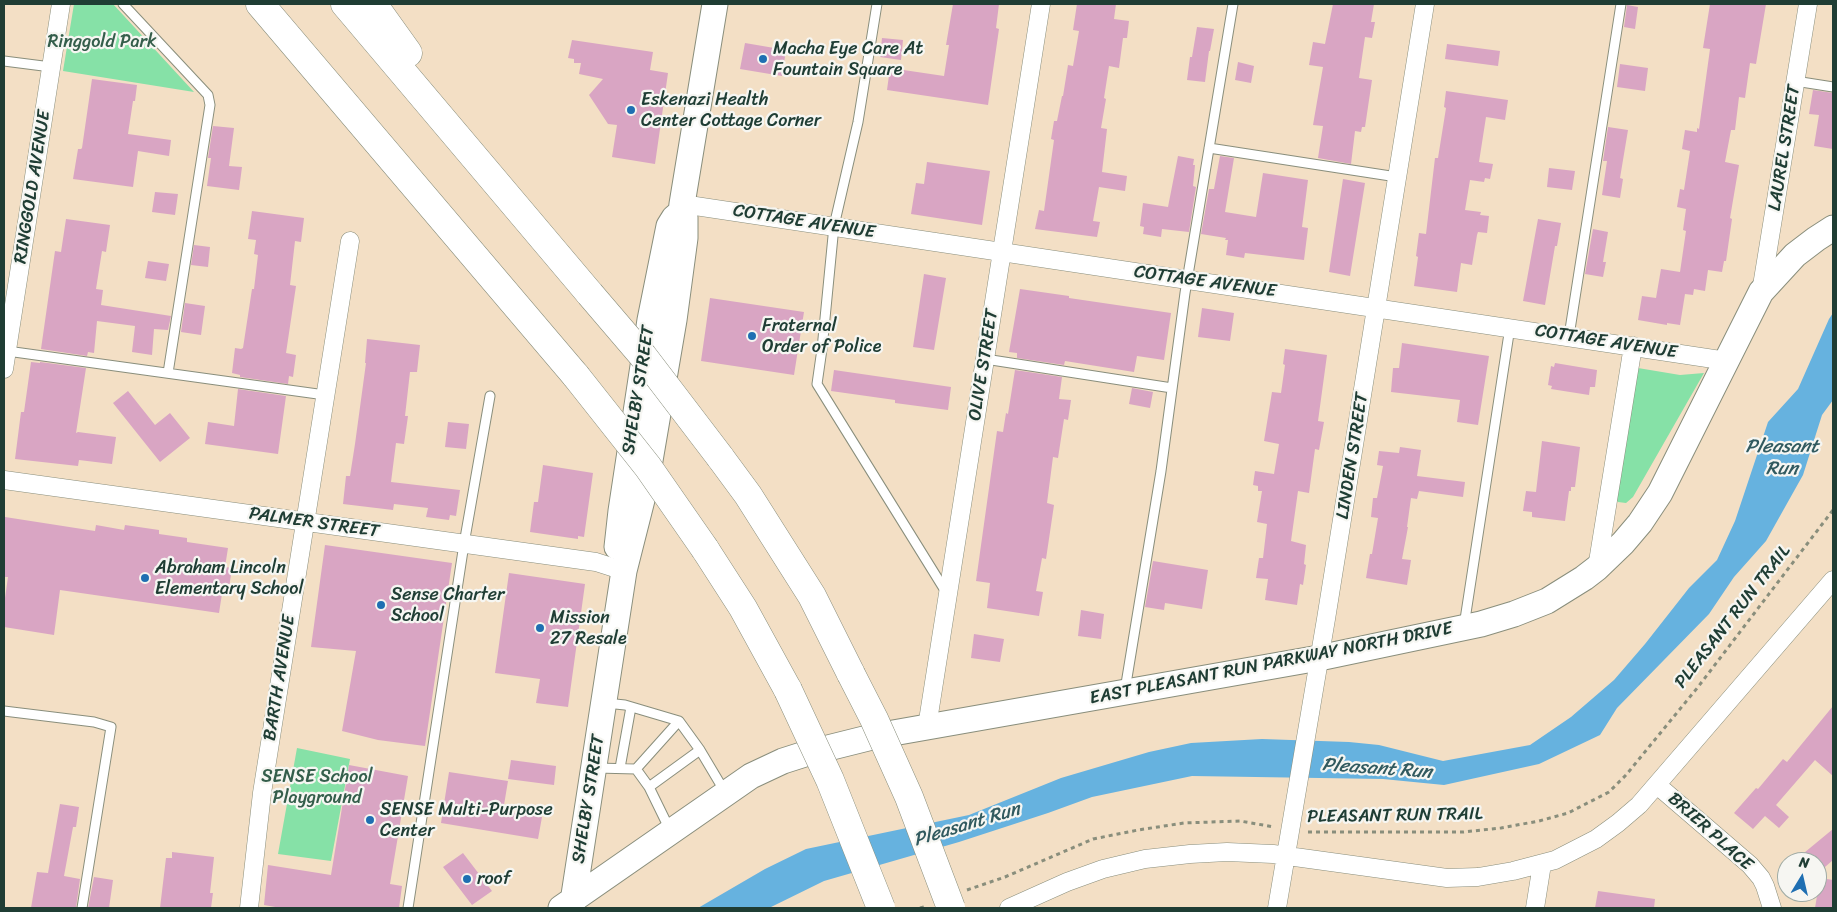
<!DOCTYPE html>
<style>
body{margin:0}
#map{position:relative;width:1837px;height:912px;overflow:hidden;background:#f3dfc5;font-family:Sriracha,sans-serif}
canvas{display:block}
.frame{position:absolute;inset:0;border:5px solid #1f3d34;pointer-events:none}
.north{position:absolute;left:1777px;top:852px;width:50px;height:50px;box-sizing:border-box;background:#f6f6f2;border:1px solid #a0aca6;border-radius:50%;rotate:9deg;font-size:14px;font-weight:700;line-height:20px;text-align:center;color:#1f3d34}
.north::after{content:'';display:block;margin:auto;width:18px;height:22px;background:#1f6fb2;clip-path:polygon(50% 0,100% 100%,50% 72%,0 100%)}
</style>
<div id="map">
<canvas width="1837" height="912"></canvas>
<div class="frame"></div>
<div class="north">N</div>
</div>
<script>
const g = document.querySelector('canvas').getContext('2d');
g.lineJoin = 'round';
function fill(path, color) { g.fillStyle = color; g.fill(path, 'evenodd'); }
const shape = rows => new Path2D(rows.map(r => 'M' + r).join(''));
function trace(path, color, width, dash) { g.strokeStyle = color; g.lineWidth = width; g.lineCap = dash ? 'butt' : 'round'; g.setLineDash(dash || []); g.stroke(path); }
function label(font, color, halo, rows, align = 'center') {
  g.font = font + ' Sriracha,sans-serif'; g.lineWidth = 4.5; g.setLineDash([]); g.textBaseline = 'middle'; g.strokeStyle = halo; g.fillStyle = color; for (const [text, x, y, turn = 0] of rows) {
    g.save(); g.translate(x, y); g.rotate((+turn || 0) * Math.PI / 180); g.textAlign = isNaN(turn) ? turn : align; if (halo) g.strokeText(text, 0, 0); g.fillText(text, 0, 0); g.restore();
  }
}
fill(shape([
 [74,4,113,4,194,92,63,71],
 [1638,368,1680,375,1704,373,1633,497,1626,503,1618,502,1615,497],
 [297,748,350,759,331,861,278,854]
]), '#86e1a7');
fill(shape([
 [1833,313,1833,400,1822,415,1803,475,1766,541,1734,577,1709,614,1617,708,1600,735,1539,764,1444,785,1383,779,1192,776,1092,797,1048,813,959,842,824,881,769,908,698,908,765,869,806,849,969,815,1061,778,1149,752,1191,743,1262,739,1349,742,1379,745,1443,761,1530,745,1571,717,1614,680,1645,644,1689,588,1717,560,1735,521,1768,422,1798,389,1829,319]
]), '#66b2df');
fill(shape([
 [953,4,999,4,996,28,999,29,988,105,887,90,890,68,944,76,949,45,946,45],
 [1077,4,1116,4,1114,19,1129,21,1127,38,1123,38,1119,68,1109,66,1104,98,1106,99,1101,128,1107,129,1102,172,1127,176,1125,191,1099,187,1093,221,1100,222,1097,237,1035,229,1039,210,1044,211,1054,140,1051,139,1054,121,1057,121,1062,96,1063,96,1068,65,1073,66,1079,31,1073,30],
 [1333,4,1374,4,1371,22,1375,22,1372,38,1365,37,1359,78,1372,80,1365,127,1362,127,1361,132,1355,131,1351,164,1318,158,1323,126,1313,125,1323,67,1309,65,1313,42,1325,44],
 [1710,4,1766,4,1756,64,1750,63,1745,98,1739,97,1735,130,1731,130,1725,162,1739,165,1730,218,1732,219,1726,261,1724,261,1722,272,1708,270,1705,291,1694,289,1693,295,1685,294,1680,325,1667,323,1667,325,1638,320,1642,296,1656,298,1661,269,1680,272,1686,231,1683,230,1686,209,1677,207,1680,189,1684,190,1690,151,1682,149,1685,130,1697,132,1697,128,1699,129,1710,49,1703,48],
 [1627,5,1638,7,1635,29,1624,27],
 [1197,27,1214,29,1210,51,1209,51,1205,82,1187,80,1190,57,1192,57],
 [882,38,903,40,901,60,880,57],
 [572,40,653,52,650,70,668,73,655,164,612,157,617,125,608,124,589,95,603,79,579,74,581,63,574,63,574,59,568,58],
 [745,43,786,50,782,76,740,69],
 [1447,44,1500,51,1498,66,1445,59],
 [1238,62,1254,66,1251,83,1235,80],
 [1620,64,1648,68,1645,91,1617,87],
 [92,79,137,85,135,101,133,101,128,134,171,140,169,156,138,151,133,187,73,179,78,149,81,149,82,148],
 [1813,90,1833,93,1833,149,1814,146,1819,115,1809,114],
 [1446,91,1508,100,1505,120,1486,117,1479,162,1493,164,1490,179,1485,178,1484,182,1470,180,1465,210,1481,212,1480,215,1489,216,1487,233,1478,232,1477,235,1472,265,1461,263,1457,292,1414,286,1418,257,1416,256,1419,233,1426,234,1435,158,1438,158,1446,108,1444,107],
 [213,126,234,128,229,166,242,167,239,190,207,186,211,158,208,158],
 [1608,127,1628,130,1620,178,1623,179,1620,198,1602,195,1607,161,1603,161],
 [1178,156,1194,159,1193,165,1195,165,1193,186,1196,187,1189,232,1162,229,1161,237,1143,234,1144,227,1140,226,1143,203,1168,207],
 [1220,156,1234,158,1225,212,1256,217,1263,173,1308,180,1302,227,1308,228,1304,260,1245,253,1244,258,1226,255,1228,240,1225,240,1226,238,1201,234,1209,189,1214,189],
 [927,162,990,171,982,225,911,214,916,183,924,184],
 [1549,168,1575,171,1572,190,1547,187],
 [1343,179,1365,183,1350,276,1329,272],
 [155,192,178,194,175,215,152,212],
 [252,211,304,218,301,242,295,241,290,285,296,286,286,353,296,355,293,377,289,376,288,384,240,377,240,375,232,373,235,348,241,349,243,348,252,289,254,289,258,255,254,254,256,240,248,239],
 [66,219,110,225,106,252,102,251,96,289,103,290,101,305,171,316,168,330,154,329,152,355,132,352,135,326,97,321,94,353,88,352,87,356,41,349,55,251,61,252],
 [1538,219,1561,223,1557,246,1555,246,1545,305,1523,301],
 [1593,229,1608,232,1603,262,1606,262,1603,277,1585,274],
 [194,245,210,247,208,267,191,265],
 [148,261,169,264,166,281,145,278],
 [924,274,946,278,934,350,913,347],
 [1020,289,1069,296,1069,298,1171,313,1164,360,1137,356,1134,372,1065,361,1064,365,1017,358,1017,353,1009,352],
 [710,298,804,312,794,375,701,361],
 [185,303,205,306,201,335,181,332],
 [1202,308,1234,313,1230,341,1198,337],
 [367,339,420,345,417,372,410,372,405,416,408,416,404,444,396,443,391,482,460,490,456,516,450,515,449,520,426,517,428,508,394,504,393,510,343,504,346,476,350,476,355,444,366,363,365,363],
 [1402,343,1489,356,1478,425,1457,422,1460,400,1391,392,1393,368,1399,368],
 [1285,349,1327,355,1318,421,1324,422,1319,450,1315,449,1309,493,1298,491,1291,541,1306,545,1304,564,1306,565,1303,585,1300,584,1297,605,1265,600,1268,579,1256,578,1259,558,1263,558,1267,524,1257,522,1262,491,1258,491,1258,486,1253,485,1255,471,1274,474,1279,444,1264,441,1272,392,1281,393,1285,365,1283,364],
 [31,362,40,363,40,362,86,368,76,433,78,432,116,437,112,464,79,460,78,466,15,459,21,412,24,412],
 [1555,363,1597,370,1595,387,1590,387,1589,395,1551,389,1552,386,1548,385,1551,366,1554,367],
 [834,370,951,387,948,410,895,403,895,400,831,391],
 [1015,370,1062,377,1059,399,1071,400,1068,420,1064,419,1058,458,1053,457,1047,503,1054,505,1046,559,1042,558,1036,591,1043,592,1039,616,987,608,990,583,976,581,997,431,1003,432,1006,413,1008,414],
 [1132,388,1153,392,1150,408,1129,404],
 [238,389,286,396,278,454,205,444,208,422,234,426],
 [128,391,155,425,170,413,190,438,160,462,113,403],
 [448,422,469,424,466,449,445,447],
 [1542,441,1580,447,1575,487,1571,487,1571,491,1569,491,1565,521,1532,517,1532,512,1523,511,1526,491,1536,492],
 [1400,447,1421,450,1417,476,1465,482,1463,497,1419,491,1417,499,1411,498,1407,527,1408,527,1402,559,1411,560,1407,585,1366,578,1370,554,1372,554,1378,518,1371,517,1373,498,1377,498,1383,466,1377,465,1379,451,1399,453],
 [543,465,593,473,584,537,578,536,578,539,530,532,534,502,538,502],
 [5,517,95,531,96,525,124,530,125,525,159,530,159,534,187,538,187,542,228,548,225,567,232,568,229,588,223,587,219,613,60,590,54,635,4,627,4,605,8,577,4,577],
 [325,545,452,563,425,746,378,740,342,731,356,651,311,647],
 [1153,561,1208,570,1202,609,1165,603,1164,610,1145,607],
 [509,573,585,584,568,707,536,703,540,679,495,673],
 [1081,610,1104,614,1101,639,1078,636],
 [974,634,1004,639,1000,662,971,658],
 [1833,706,1833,776,1815,760,1776,805,1789,817,1779,828,1765,816,1753,829,1734,813,1756,788,1758,789,1783,759,1787,762],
 [511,760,556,766,554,785,508,779],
 [349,765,408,776,390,884,402,886,399,908,281,908,264,905,268,865,331,875],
 [449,772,508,781,503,811,542,817,538,839,441,823],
 [60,804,79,807,76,827,73,827,64,876,80,879,76,908,31,908,37,872,48,873],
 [1833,829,1833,860,1817,874,1817,862,1793,862],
 [172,852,214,857,210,893,213,893,211,908,160,908,166,858,172,858],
 [463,853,492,891,472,905,443,867],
 [94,877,113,880,109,908,88,908],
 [1820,878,1833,880,1833,908,1815,908],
 [1598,891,1655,899,1654,908,1595,908]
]), '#d9a5c3');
const lane = shape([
 [123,4,208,95,210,105,168,373],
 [877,4,858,122,834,226,822,349,817,384,946,592],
 [4,61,51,67],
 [1795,81,1833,87],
 [1209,148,1397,177],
 [1569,336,1621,4],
 [7,351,325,395],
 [985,359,1172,388],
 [1464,626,1510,327],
 [1125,690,1161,471,1185,293,1233,4],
 [606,703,625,705,679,721,700,750,725,792],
 [4,711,94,722,111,727,82,908],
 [596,768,636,769,649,787,670,830],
 [620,768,631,707],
 [636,769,679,721],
 [649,787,700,750],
 [408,908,464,544,490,396]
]);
const street = shape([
 [682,204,1727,361],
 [1761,292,1808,4],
 [4,369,61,4],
 [4,480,596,562,624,571],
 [1597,568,1633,346],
 [927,727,1041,4],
 [1657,785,1750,865,1761,878,1765,886,1772,908],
 [249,908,262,793,350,241],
 [1009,908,1067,882,1103,869,1145,859,1190,854,1227,852,1273,854,1447,878,1478,877,1513,871,1555,860,1596,839,1618,823,1639,805,1833,580],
 [1277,908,1326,619,1425,4],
 [1535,908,1542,864]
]);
const secondary = shape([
 [617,547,621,511,650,320,669,226,674,218,681,212,682,204,715,4],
 [561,908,751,776,783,761,808,753,876,736,1319,658,1481,624,1514,614,1547,601,1584,578,1597,568,1623,543,1640,523,1660,493,1761,292,1795,255,1816,239,1833,228],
 [572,908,624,571,646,484,674,320,685,238,685,217,681,212]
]);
const highway = shape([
 [260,4,576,376],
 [345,4,590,294],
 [373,4,408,53],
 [720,457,748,495,812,596,851,674],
 [705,549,743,608,788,690]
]);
trace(lane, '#898e7c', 11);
trace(street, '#898e7c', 19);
trace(secondary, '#898e7c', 27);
trace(highway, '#898e7c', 29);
trace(shape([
 [1308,832,1463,832,1501,828,1539,821,1568,813,1609,792,1626,775,1698,687,1833,510],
 [967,890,1005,877,1093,839,1138,830,1184,823,1240,821,1274,827],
 [920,908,927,906]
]), '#898e7c', 3, [4, 4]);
trace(lane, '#fff', 9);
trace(street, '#fff', 18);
trace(secondary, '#fff', 25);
trace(highway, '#fff', 28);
const highwayBridge = shape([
 [590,294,643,356,720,457],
 [576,376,648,467,705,549],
 [851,674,874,719,909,797,951,908],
 [788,690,830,780,881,908]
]);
trace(highwayBridge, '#898e7c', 29, []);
trace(highwayBridge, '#fff', 28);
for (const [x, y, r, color] of [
 [763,59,5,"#1f6fb2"],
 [631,110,5,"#1f6fb2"],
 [752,336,5,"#1f6fb2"],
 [145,578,5,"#1f6fb2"],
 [381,605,5,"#1f6fb2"],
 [540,628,5,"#1f6fb2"],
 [370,820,5,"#1f6fb2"],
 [467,879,5,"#1f6fb2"]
]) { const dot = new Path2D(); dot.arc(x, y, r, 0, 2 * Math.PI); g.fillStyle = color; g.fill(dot); trace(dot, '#f6f6f2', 2); }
label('18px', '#345e4b', '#f6f6f2', [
 ["Ringgold Park",102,42],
 ["SENSE School",317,777],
 ["Playground",317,798]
]);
label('18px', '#1f3d34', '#f6f6f2', [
 ["Macha Eye Care At",773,49],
 ["Fountain Square",773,70],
 ["Eskenazi Health",641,100],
 ["Center Cottage Corner",641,121],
 ["Fraternal",762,326],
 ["Order of Police",762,347],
 ["Abraham Lincoln",155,568],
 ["Elementary School",155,589],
 ["Sense Charter",391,595],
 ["School",391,616],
 ["Mission",550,618],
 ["27 Resale",550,639],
 ["SENSE Multi-Purpose",380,810],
 ["Center",380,831],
 ["roof",477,879]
], 'left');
label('18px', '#1f3d34', '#f6f6f2', [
 ["LAUREL STREET",1785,148,-81],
 ["RINGGOLD AVENUE",33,187,-81],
 ["COTTAGE AVENUE",804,222,9],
 ["COTTAGE AVENUE",1205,282,8],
 ["COTTAGE AVENUE",1606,342,9],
 ["OLIVE STREET",984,365,-81],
 ["SHELBY STREET",639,390,-81],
 ["LINDEN STREET",1353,456,-81],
 ["PALMER STREET",314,523,8],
 ["PLEASANT RUN TRAIL",1733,617,-52],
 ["EAST PLEASANT RUN PARKWAY NORTH DRIVE",1271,664,-11],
 ["BARTH AVENUE",280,678,-81],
 ["SHELBY STREET",589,799,-81],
 ["PLEASANT RUN TRAIL",1395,816,-1],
 ["BRIER PLACE",1710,832,42]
]);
label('italic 19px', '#315a5f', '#f6f6f2', [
 ["Pleasant",1782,447],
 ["Run",1782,469],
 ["Pleasant Run",1377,769,4],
 ["Pleasant Run",967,825,-17]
]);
</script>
